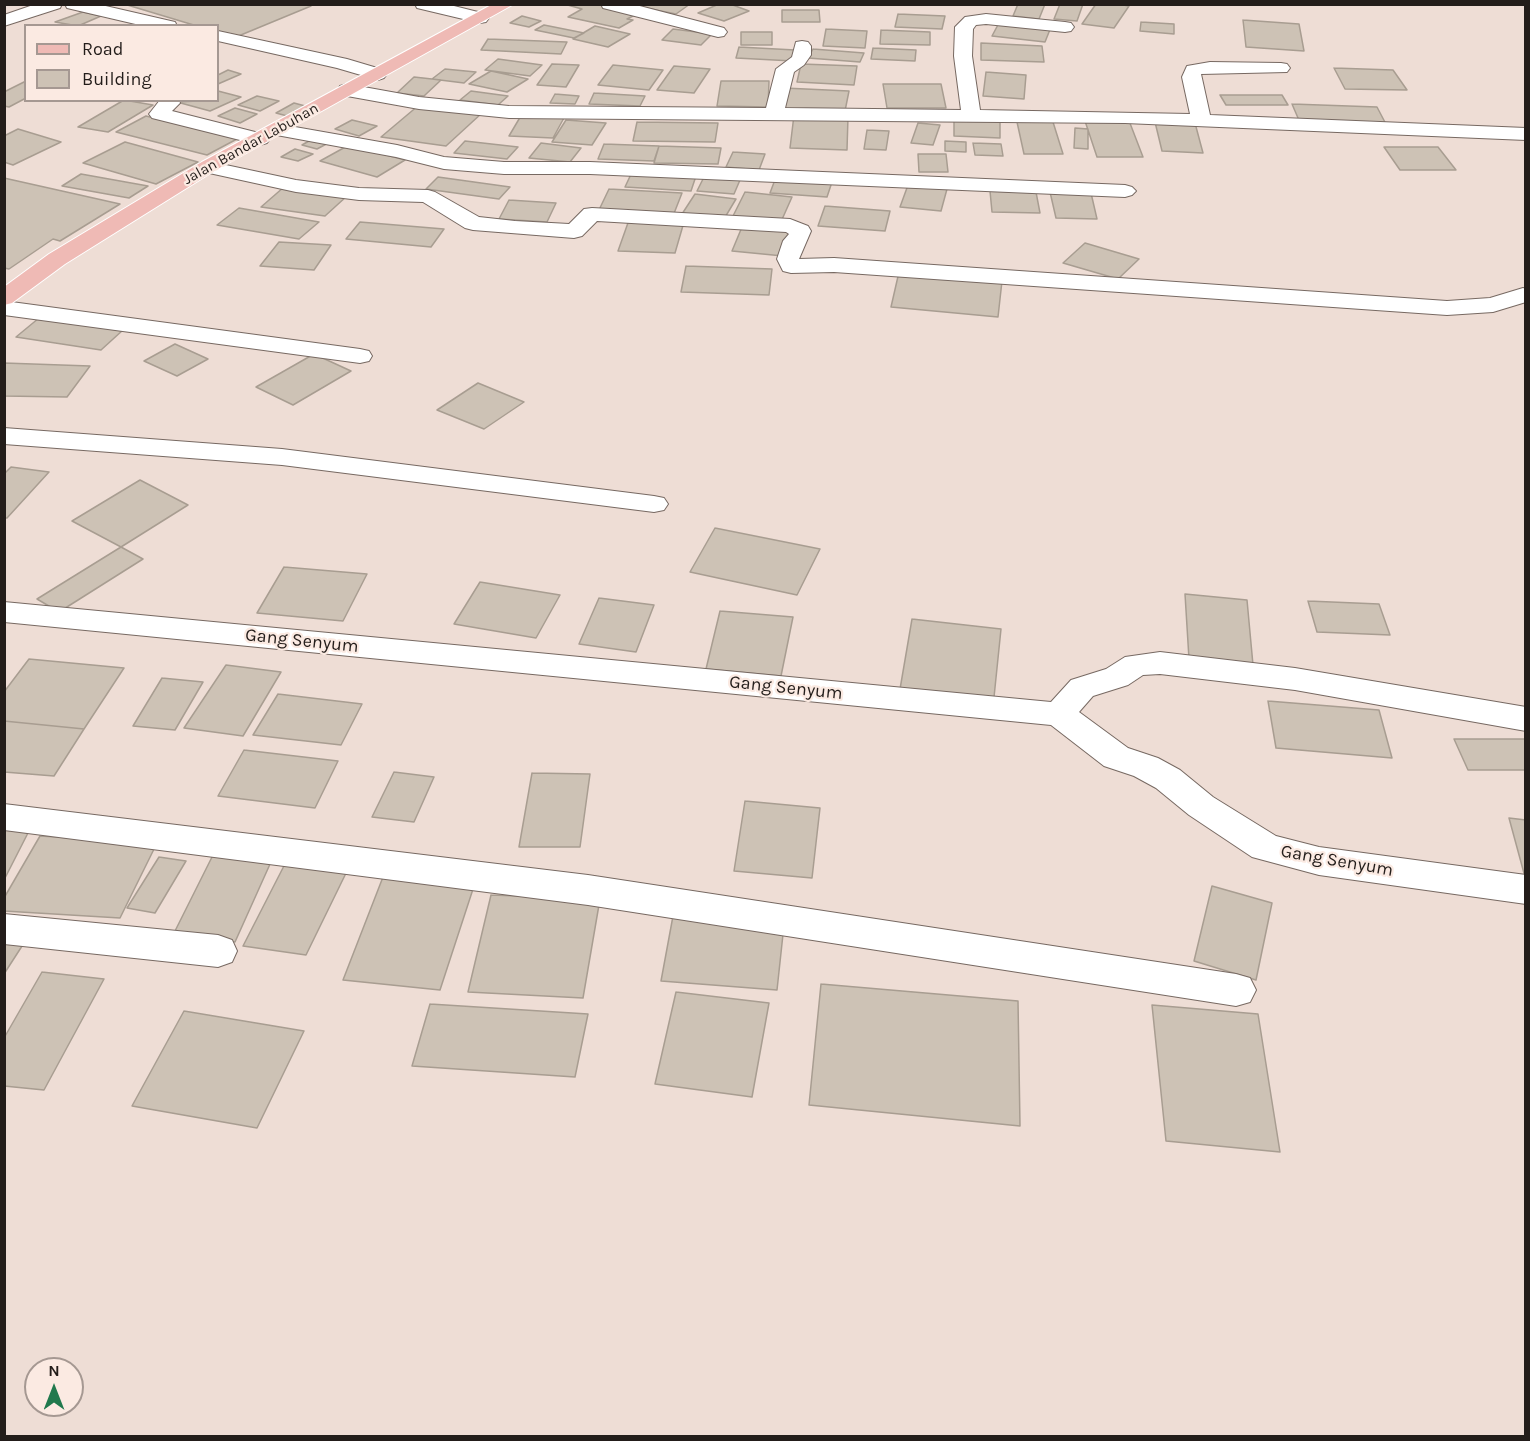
<!DOCTYPE html>
<style>
body{margin:0}
#map{position:relative;width:1530px;height:1441px;overflow:hidden;background:#eeddd5;font-family:Karla,sans-serif}
canvas{display:block}
.frame{position:absolute;inset:0;border:6px solid #231d1a;pointer-events:none}
.legend{position:absolute;left:24px;top:24px;width:195px;height:78px;box-sizing:border-box;background:#fbeae2;border:2px solid #a59892;margin:0;padding:8px 10px;list-style:none;font-size:18px;color:#231d1a}
.legend li{display:flex;align-items:center;gap:12px;height:30px}
.legend b{width:30px;border:2px solid #a59892}
.north{position:absolute;left:24px;top:1357px;width:60px;height:60px;box-sizing:border-box;background:#fbeae2;border:2px solid #a59892;border-radius:50%;rotate:0deg;font-size:16px;font-weight:700;line-height:24px;text-align:center;color:#231d1a}
.north::after{content:'';display:block;margin:auto;width:21px;height:27px;background:#21794d;clip-path:polygon(50% 0,100% 100%,50% 72%,0 100%)}
</style>
<div id="map">
<canvas width="1530" height="1441"></canvas>
<div class="frame"></div>
<ul class="legend">
<li><b style="height:8px;background:#efbab5"></b>Road</li>
<li><b style="height:16px;background:#cdc2b5"></b>Building</li>
</ul>
<div class="north">N</div>
</div>
<script>
const g = document.querySelector('canvas').getContext('2d');
g.lineJoin = 'round';
function fill(path, color) { g.fillStyle = color; g.fill(path, 'evenodd'); }
const shape = rows => new Path2D(rows.map(r => 'M' + r).join(''));
function trace(path, color, width, dash) { g.strokeStyle = color; g.lineWidth = width; g.lineCap = dash ? 'butt' : 'round'; g.setLineDash(dash || []); g.stroke(path); }
function label(font, color, halo, rows, align = 'center') {
  g.font = font + ' Karla,sans-serif'; g.lineWidth = 4.5; g.setLineDash([]); g.textBaseline = 'middle'; g.strokeStyle = halo; g.fillStyle = color; for (const [text, x, y, turn = 0] of rows) {
    g.save(); g.translate(x, y); g.rotate((+turn || 0) * Math.PI / 180); g.textAlign = isNaN(turn) ? turn : align; if (halo) g.strokeText(text, 0, 0); g.fillText(text, 0, 0); g.restore();
  }
}
const building = shape([
 [124,4,306,4,311,6,236,37,218,31,218,26,197,26,124,4],
 [564,4,601,4,637,14,627,19,633,20,619,28,568,17,582,9,564,4],
 [626,4,690,4,676,14,626,4],
 [719,4,730,4,749,11,724,21,698,13,719,4],
 [1018,4,1045,4,1039,19,1013,16,1018,4],
 [1060,4,1083,4,1077,21,1054,19,1060,4],
 [1096,4,1117,4,1129,6,1114,28,1082,24,1096,4],
 [782,10,819,10,820,22,782,22,782,10],
 [83,12,101,16,78,26,55,22,83,12],
 [898,14,945,16,942,29,895,27,898,14],
 [522,16,541,21,529,27,510,23,522,16],
 [1243,20,1299,24,1304,51,1246,47,1243,20],
 [1000,21,1051,27,1045,42,992,36,1000,21],
 [1141,22,1174,24,1174,34,1140,31,1141,22],
 [544,25,584,33,574,38,535,30,544,25],
 [595,26,630,34,608,47,573,39,595,26],
 [673,29,712,34,701,45,662,40,673,29],
 [826,29,867,31,865,48,823,46,826,29],
 [881,30,930,32,930,45,880,44,881,30],
 [741,32,772,32,772,45,741,45,741,32],
 [488,39,567,42,561,54,481,50,488,39],
 [981,43,1042,46,1044,62,981,60,981,43],
 [739,47,795,50,793,61,736,58,739,47],
 [873,48,916,50,915,61,871,59,873,48],
 [813,49,864,53,860,62,808,58,813,49],
 [498,59,542,65,530,76,485,70,498,59],
 [552,64,579,65,566,87,537,85,552,64],
 [801,64,857,66,854,85,797,82,801,64],
 [613,65,663,70,649,90,598,85,613,65],
 [674,66,710,69,694,93,657,90,674,66],
 [1334,68,1393,70,1407,90,1345,89,1334,68],
 [445,69,476,72,464,83,432,79,445,69],
 [228,70,241,74,218,84,218,75,228,70],
 [491,71,528,79,507,92,469,84,491,71],
 [986,72,1026,75,1024,99,983,96,986,72],
 [414,77,441,80,424,96,397,93,414,77],
 [26,81,26,98,9,107,4,106,4,92,26,81],
 [721,81,769,81,768,107,717,106,721,81],
 [883,84,941,84,946,108,887,108,883,84],
 [784,88,849,91,845,111,778,108,784,88],
 [218,91,241,97,210,111,177,102,218,100,218,91],
 [471,91,508,96,498,105,460,100,471,91],
 [594,93,645,96,640,106,589,104,594,93],
 [555,94,579,96,575,104,550,103,555,94],
 [1220,95,1282,95,1288,105,1226,105,1220,95],
 [257,96,279,101,260,111,238,105,257,96],
 [124,100,153,105,108,132,78,127,124,100],
 [294,103,309,107,291,117,276,113,294,103],
 [1292,104,1377,107,1388,128,1301,125,1292,104],
 [419,105,482,113,446,146,381,137,419,105],
 [235,108,257,114,240,123,218,116,235,108],
 [522,114,565,116,553,138,509,136,522,114],
 [794,115,848,117,847,150,790,148,794,115],
 [146,116,237,139,207,155,116,132,146,116],
 [1084,118,1128,118,1143,157,1097,157,1084,118],
 [954,119,1000,120,1000,138,954,136,954,119],
 [352,120,377,126,359,136,335,129,352,120],
 [566,120,606,123,592,145,552,142,566,120],
 [637,122,718,123,715,142,633,141,637,122],
 [1017,122,1053,122,1063,154,1024,154,1017,122],
 [1155,122,1195,123,1203,153,1162,151,1155,122],
 [918,123,940,125,933,145,911,143,918,123],
 [1075,128,1088,129,1088,149,1074,148,1075,128],
 [18,129,61,142,13,165,4,162,4,136,18,129],
 [867,130,889,131,886,150,864,149,867,130],
 [316,137,332,141,317,149,302,145,316,137],
 [465,141,518,147,507,159,454,153,465,141],
 [945,141,966,142,966,152,945,151,945,141],
 [125,142,198,162,156,184,83,163,125,142],
 [541,143,581,148,570,162,529,158,541,143],
 [973,143,1001,144,1003,156,975,155,973,143],
 [604,144,659,146,654,161,598,159,604,144],
 [349,145,405,160,377,177,320,161,349,145],
 [659,146,721,148,718,164,654,163,659,146],
 [1384,147,1438,147,1456,170,1400,170,1384,147],
 [295,149,313,154,298,161,281,157,295,149],
 [733,152,765,154,759,170,726,167,733,152],
 [918,154,946,154,948,172,919,172,918,154],
 [632,172,696,176,691,191,625,187,632,172],
 [81,174,148,186,129,198,62,186,81,174],
 [438,177,510,187,499,199,426,189,438,177],
 [704,177,740,180,734,194,697,191,704,177],
 [776,177,832,182,827,197,770,193,776,177],
 [4,178,120,204,60,241,53,239,9,269,4,268,4,178],
 [908,185,947,189,941,211,900,207,908,185],
 [284,187,347,196,325,216,261,207,284,187],
 [609,189,682,193,673,216,598,212,609,189],
 [990,191,1036,192,1040,213,992,212,990,191],
 [745,192,792,197,780,224,731,220,745,192],
 [1050,192,1091,193,1097,219,1056,218,1050,192],
 [695,194,736,199,724,219,682,214,695,194],
 [509,200,556,203,547,222,499,219,509,200],
 [825,206,890,211,885,231,818,226,825,206],
 [239,208,319,222,299,239,217,225,239,208],
 [629,220,684,222,675,253,618,251,629,220],
 [360,222,444,229,431,247,346,239,360,222],
 [742,227,792,232,783,256,732,251,742,227],
 [279,242,331,245,314,270,260,266,279,242],
 [1085,243,1139,259,1118,279,1063,263,1085,243],
 [686,266,772,269,769,295,681,292,686,266],
 [899,272,1002,281,998,317,891,307,899,272],
 [39,318,123,330,101,350,16,337,39,318],
 [175,344,208,359,177,376,144,361,175,344],
 [314,354,351,371,293,405,256,387,314,354],
 [4,363,90,366,67,397,4,396,4,363],
 [478,383,524,402,484,429,437,410,478,383],
 [11,467,49,472,7,518,4,518,4,474,11,467],
 [140,480,188,505,121,547,72,521,140,480],
 [715,528,820,549,797,595,690,572,715,528],
 [121,547,143,559,59,612,37,599,121,547],
 [284,567,367,574,343,621,257,613,284,567],
 [480,582,560,595,536,638,454,624,480,582],
 [1185,594,1247,600,1253,665,1189,659,1185,594],
 [599,598,654,605,636,652,579,644,599,598],
 [1308,601,1379,604,1390,635,1317,632,1308,601],
 [720,611,793,617,781,676,706,669,720,611],
 [912,619,1001,629,993,707,899,695,912,619],
 [29,659,124,668,84,729,4,721,4,692,29,659],
 [226,665,281,672,243,736,184,728,226,665],
 [162,678,203,682,175,730,133,726,162,678],
 [278,694,362,704,341,745,253,735,278,694],
 [1268,701,1379,710,1392,758,1276,748,1268,701],
 [4,721,84,729,54,776,4,772,4,721],
 [1454,739,1526,739,1526,770,1468,770,1454,739],
 [244,750,338,761,315,808,218,796,244,750],
 [394,772,434,777,414,822,372,817,394,772],
 [532,773,590,774,580,847,519,847,532,773],
 [745,801,820,808,812,878,734,871,745,801],
 [1509,818,1526,820,1526,877,1525,877,1509,818],
 [4,828,30,829,4,880,4,828],
 [40,836,157,843,120,918,4,911,4,898,40,836],
 [217,847,275,853,235,942,173,935,217,847],
 [159,857,186,861,155,913,127,908,159,857],
 [288,858,349,867,306,955,243,946,288,858],
 [383,877,474,886,440,990,343,980,383,877],
 [1212,886,1272,903,1256,980,1194,961,1212,886],
 [491,895,600,899,583,998,468,992,491,895],
 [673,916,784,925,777,990,661,981,673,916],
 [4,941,24,943,4,974,4,941],
 [42,972,104,979,44,1090,4,1086,4,1038,42,972],
 [821,984,1018,1001,1020,1126,809,1105,821,984],
 [676,992,769,1003,752,1097,655,1084,676,992],
 [430,1004,588,1014,575,1077,412,1066,430,1004],
 [1152,1005,1258,1014,1280,1152,1166,1141,1152,1005],
 [184,1011,304,1031,257,1128,132,1106,184,1011]
]);
fill(building, '#cdc2b5');
trace(building, '#a89d91', 1.5);
const minor = shape([
 [36,4,62,4,60,8,4,26,4,15,36,4],
 [65,4,97,4,175,22,177,26,144,26,67,8,65,4],
 [415,4,446,4,486,14,489,18,486,22,480,23,417,8,415,4],
 [601,4,632,4,724,28,727,32,724,36,718,37,603,8,601,4],
 [986,14,1065,22,1071,23,1074,27,1071,31,1065,32,986,24,976,25,973,29,972,56,980,110,1190,114,1182,77,1187,66,1210,62,1281,63,1287,64,1290,68,1287,72,1201,74,1210,115,1526,128,1526,140,1125,123,509,118,419,109,347,96,340,94,338,90,340,86,347,84,419,97,509,106,766,108,776,69,792,57,796,42,802,41,808,42,811,46,811,55,804,65,794,72,785,108,961,110,954,56,955,27,965,17,986,14],
 [218,31,347,59,384,70,387,74,384,78,378,80,337,68,218,41,218,31],
 [160,100,179,100,180,103,172,111,267,135,270,139,267,143,260,145,152,118,149,114,160,100],
 [278,124,397,145,444,157,504,162,590,162,1125,185,1132,187,1136,191,1132,195,1125,197,590,174,504,174,444,169,396,157,271,134,268,130,271,126,278,124],
 [207,161,296,180,359,188,428,190,435,192,479,217,515,221,569,224,584,209,592,208,790,219,808,226,811,231,799,259,834,258,1447,301,1490,298,1523,288,1526,289,1526,302,1493,312,1447,315,834,272,791,273,783,271,777,259,783,241,789,234,786,232,597,221,582,236,574,238,473,230,465,228,423,202,359,200,296,192,200,171,197,167,200,163,207,161],
 [4,301,360,349,369,351,372,356,369,361,360,363,4,315,4,301],
 [4,428,282,449,654,496,664,498,668,504,664,510,654,512,282,465,4,444,4,428],
 [4,602,1051,702,1071,680,1106,669,1125,657,1160,652,1295,668,1526,707,1526,731,1295,690,1160,674,1143,675,1128,685,1093,696,1079,712,1128,748,1158,758,1180,770,1213,797,1276,836,1319,847,1526,875,1526,904,1319,875,1252,857,1189,815,1156,788,1134,776,1104,766,1051,725,4,622,4,602],
 [4,804,588,875,1236,974,1250,978,1256,990,1250,1002,1236,1006,588,905,4,830,4,804],
 [4,914,218,935,232,940,237,951,232,962,218,967,4,944,4,914]
]);
const major = shape([
 [493,4,514,4,214,171,65,264,12,303,4,305,4,287,49,254,200,163,493,4]
]);
trace(minor, '#776962', 2);
trace(major, '#fff', 2);
fill(minor, '#fff');
fill(major, '#efbab5');
label('15px', '#231d1a', '#fbeae2', [
 ["Jalan Bandar Labuhan",251,144,-29]
]);
label('18px', '#231d1a', '#fbeae2', [
 ["Gang Senyum",302,641,6],
 ["Gang Senyum",786,688,6],
 ["Gang Senyum",1337,861,10]
]);
</script>
